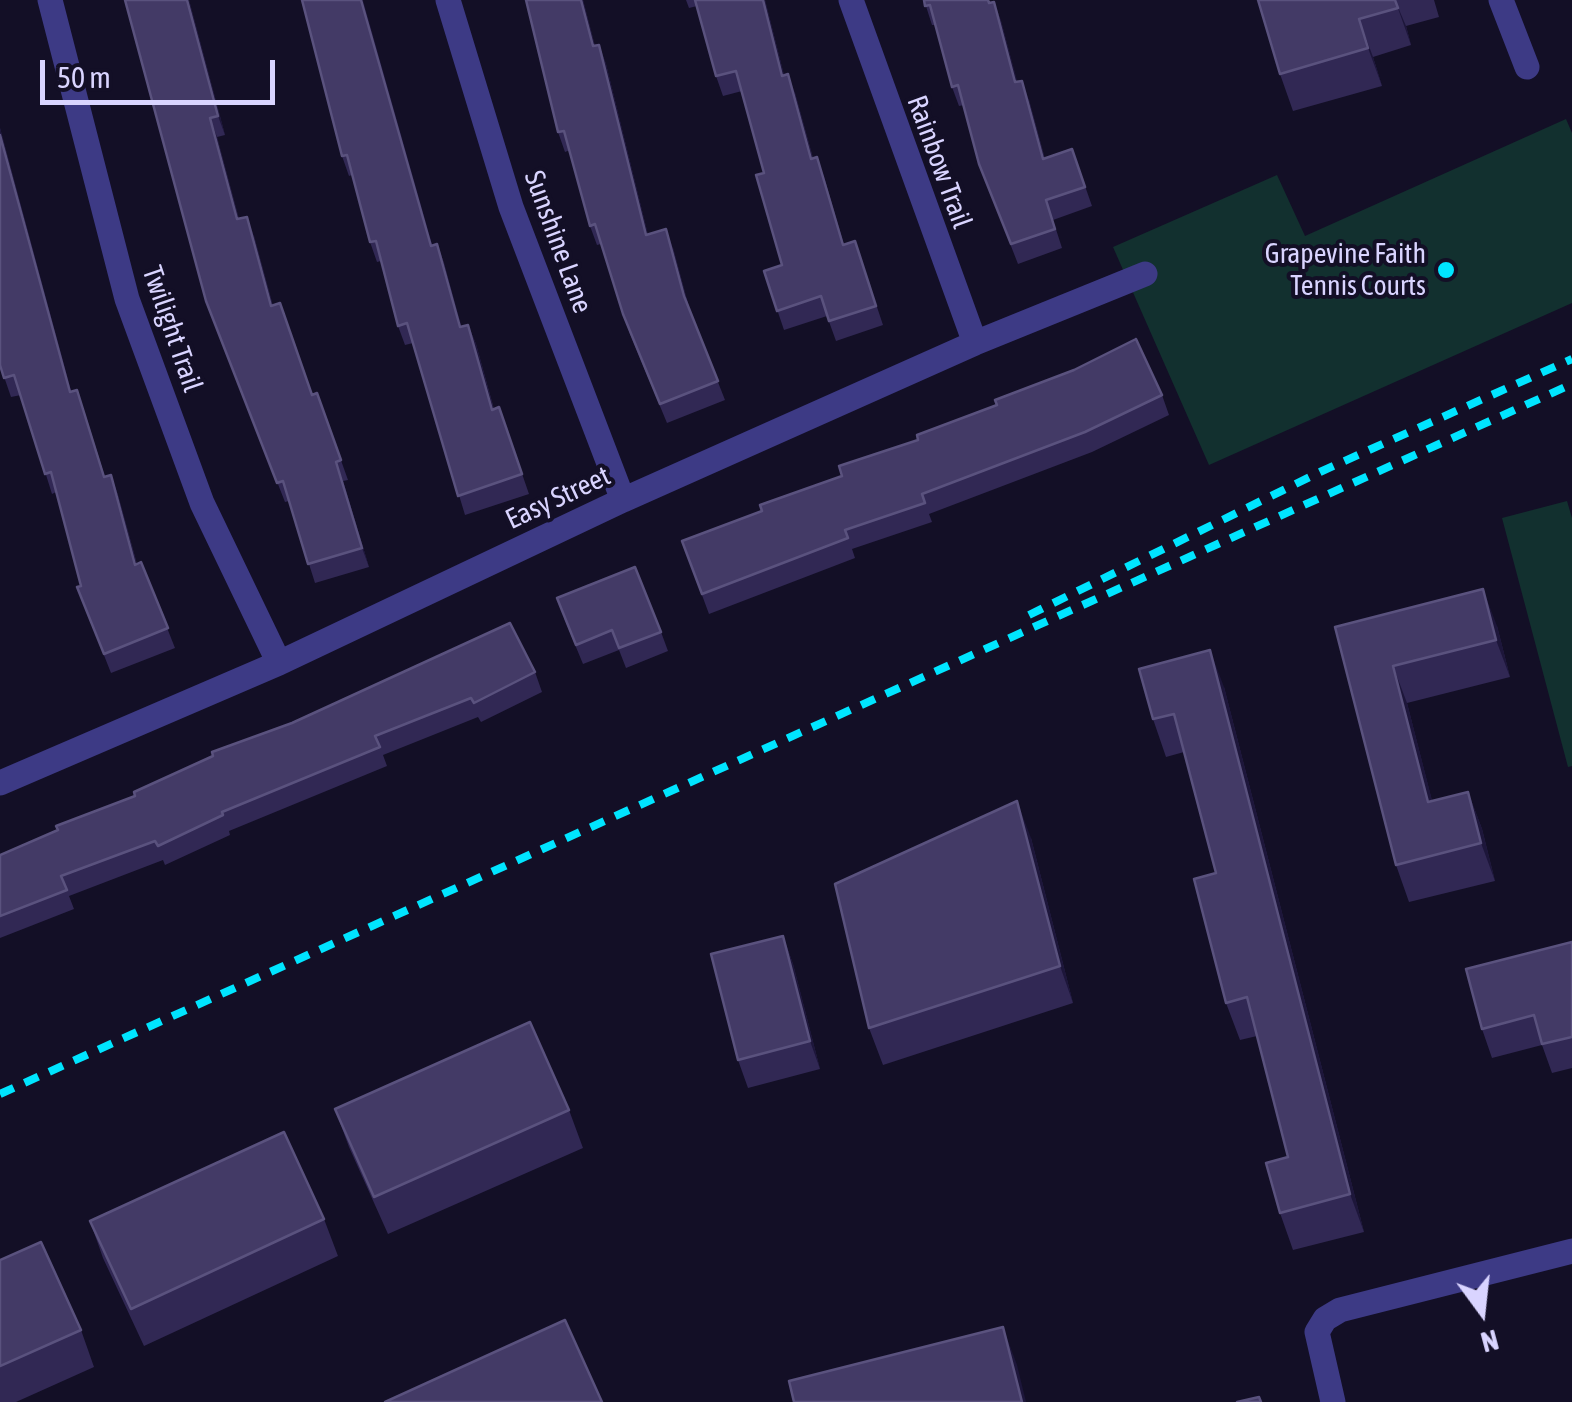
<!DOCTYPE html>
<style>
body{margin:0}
#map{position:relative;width:1572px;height:1402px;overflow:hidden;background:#130f26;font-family:"Asap Condensed",sans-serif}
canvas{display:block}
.north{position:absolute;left:1432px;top:1262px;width:100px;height:100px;-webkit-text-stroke:8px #130f26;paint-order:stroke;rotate:165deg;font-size:28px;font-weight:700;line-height:40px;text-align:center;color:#d9d4ff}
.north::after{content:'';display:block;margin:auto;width:35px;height:45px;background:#d9d4ff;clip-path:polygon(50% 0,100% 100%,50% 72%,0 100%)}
.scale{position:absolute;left:40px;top:60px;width:235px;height:45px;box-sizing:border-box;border:5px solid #d9d4ff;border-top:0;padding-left:12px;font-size:30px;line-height:35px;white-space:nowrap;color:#d9d4ff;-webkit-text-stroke:8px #130f26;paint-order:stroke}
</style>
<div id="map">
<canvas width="1572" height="1402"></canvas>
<div class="north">N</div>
<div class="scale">50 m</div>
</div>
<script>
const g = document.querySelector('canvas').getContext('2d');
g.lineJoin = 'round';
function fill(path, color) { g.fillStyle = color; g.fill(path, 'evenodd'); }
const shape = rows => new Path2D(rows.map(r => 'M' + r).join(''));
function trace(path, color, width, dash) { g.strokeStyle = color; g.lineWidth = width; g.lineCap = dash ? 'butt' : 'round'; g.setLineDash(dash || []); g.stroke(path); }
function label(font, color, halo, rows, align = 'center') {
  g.font = font + ' "Asap Condensed",sans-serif'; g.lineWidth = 8; g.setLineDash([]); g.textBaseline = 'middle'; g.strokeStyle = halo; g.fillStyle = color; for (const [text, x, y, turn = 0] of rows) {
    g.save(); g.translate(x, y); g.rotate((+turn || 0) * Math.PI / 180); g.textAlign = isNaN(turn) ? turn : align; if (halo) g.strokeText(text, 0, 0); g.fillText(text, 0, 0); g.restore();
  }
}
fill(shape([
 [1566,119,1572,133,1572,303,1209,465,1113,247,1277,175,1305,236],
 [1567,501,1572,518,1572,766,1568,767,1502,518]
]), '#12302f');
trace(shape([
 [50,0,127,299,202,503,279,663],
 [448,0,511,207,623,500],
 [851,0,975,343],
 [1501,0,1527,67],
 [0,783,279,663,623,500,975,343,1145,274],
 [1333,1402,1317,1332,1325,1319,1340,1310,1572,1251]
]), '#3d3a85', 25);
trace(shape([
 [1029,615,1320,472,1572,359],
 [0,1094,1572,384]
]), '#00e5ff', 8, [15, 12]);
fill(shape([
 [189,0,225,135,217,137,239,219,254,236,273,306,313,395,317,393,348,480,343,481,369,567,315,583,289,501,285,502,206,301],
 [302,0,432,245,437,244,444,263,461,327,468,325,476,344,494,409,499,407,529,494,465,515,413,343,405,345,398,326,381,261,377,262,370,242,352,175,349,176,342,156],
 [526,0,583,0,595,46,599,45,606,64,648,235,673,248,690,311,725,400,667,423,630,334,601,244,597,245,590,226,570,150,565,152,558,132],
 [686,0,765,0,784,75,795,93,813,158,817,157,824,177,844,245,855,241,883,325,836,341,827,316,784,330,764,271,782,265,764,173,742,91,723,96,716,76,697,6,689,8],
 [924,0,994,2,1001,21,1017,82,1029,100,1045,159,1072,149,1092,206,1053,220,1062,248,1018,264,979,164,964,105,959,106,952,87,935,25,932,25],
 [1258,0,1434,0,1439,17,1406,26,1411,45,1373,57,1382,86,1293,111,1280,74],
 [0,128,71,392,84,410,105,477,111,475,118,495,137,564,141,562,175,648,111,673,77,587,81,586,56,492,52,494,21,395,11,397,0,365],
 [1162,395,1169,415,1092,452,929,514,932,522,852,549,855,558,709,614,682,541],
 [564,618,661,632,668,651,626,668,619,650,583,664],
 [1497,626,1510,677,1407,703,1432,801,1468,792,1482,829,1495,881,1409,902,1396,865,1335,627],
 [535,672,542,692,481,722,478,717,383,755,387,766,229,831,230,835,165,865,163,860,69,896,74,909,0,938,0,855,58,830],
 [1224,687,1364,1232,1293,1250,1280,1213,1288,1157,1257,1036,1240,1040,1226,1003,1216,873,1184,752,1166,757,1153,719],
 [1031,838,1073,1003,883,1065,869,1028],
 [783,936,793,964,820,1069,748,1088,738,1060],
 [1572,942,1572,1068,1552,1073,1542,1045,1492,1058,1482,1029],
 [335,1109,569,1110,583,1148,388,1234,349,1147],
 [324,1219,338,1256,144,1346,103,1258,90,1221],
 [0,1260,81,1330,94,1367,16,1402,0,1402]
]), '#312854');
fill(shape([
 [187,0,189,0,225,135,218,116],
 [361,0,363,0,438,265,431,246],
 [581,0,583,0,600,66,593,46],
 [763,0,765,0,789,95,782,76],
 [1395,0,1406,26,1411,45],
 [994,2,1001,21,1023,102,1015,82],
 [1359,19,1373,57,1382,86,1368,48],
 [599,45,606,64,653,255,646,235],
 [788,74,795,93,818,178,811,159],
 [1022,81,1029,100,1050,179,1043,159],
 [210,118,217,137,244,239,237,219],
 [0,128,77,412,70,392,0,135],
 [817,157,824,177,850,265,843,245],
 [247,217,254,236,278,326,271,306],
 [666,229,673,248,691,315,684,296],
 [437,244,444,263,467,346,460,327],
 [468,325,476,344,499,429,492,410],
 [336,462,343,481,369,567,362,548],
 [111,475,118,495,142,584,135,565],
 [1483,589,1497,626,1510,677,1496,640],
 [1210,650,1224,687,1364,1232,1350,1194],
 [1393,666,1407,703,1442,839,1428,802],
 [1468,792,1482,829,1495,881,1481,843],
 [1017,801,1031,838,1073,1003,1060,966],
 [783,936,793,964,820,1069,810,1041],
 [1003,1327,1017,1365,1026,1402,1022,1402]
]), '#1d163a');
const building = shape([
 [125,0,187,0,218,116,210,118,237,219,247,217,271,306,280,303,312,395,317,393,341,460,336,462,362,548,308,564,283,481,277,483,206,301,125,0],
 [302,0,361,0,431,246,437,244,460,327,468,325,492,410,499,407,522,474,458,496,407,323,398,326,376,241,370,242,347,155,342,156,302,0],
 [526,0,581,0,593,46,599,45,646,235,666,229,684,296,718,381,660,404,623,314,595,224,590,226,564,131,558,132,526,0],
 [695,0,763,0,782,76,788,74,811,159,817,157,843,245,855,241,876,306,829,321,821,296,777,311,764,271,782,265,756,175,764,173,736,71,716,76,695,0],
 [924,0,988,0,989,3,994,2,1015,82,1022,81,1043,159,1072,149,1085,187,1046,200,1055,229,1011,244,979,164,958,85,952,87,930,5,925,6,924,0],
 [1258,0,1395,0,1398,8,1359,19,1368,48,1280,74,1258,0],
 [0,135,70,392,77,390,104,477,111,475,135,565,141,562,168,628,104,654,77,587,81,586,51,472,45,474,14,375,4,378,0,365,0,135],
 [1136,339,1162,395,1085,432,922,494,925,503,845,530,848,538,702,594,682,541,762,511,760,505,842,476,839,466,918,440,917,435,997,405,995,400,1074,370,1136,339],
 [635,567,661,632,619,648,612,630,576,645,557,598,635,567],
 [1483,589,1496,640,1393,666,1428,802,1468,792,1481,843,1396,865,1335,627,1483,589],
 [510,623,535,672,474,703,471,698,375,736,380,747,222,812,223,815,158,846,155,841,61,876,67,890,0,916,0,855,58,830,56,826,135,796,134,792,213,756,212,752,292,723,510,623],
 [1210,650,1350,1194,1280,1213,1266,1163,1288,1157,1247,997,1226,1003,1194,879,1216,873,1174,714,1153,719,1139,669,1210,650],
 [1017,801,1060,966,869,1028,835,884,1017,801],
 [783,936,810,1041,738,1060,711,954,783,936],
 [1572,942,1572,1037,1542,1044,1534,1015,1482,1029,1466,969,1572,942],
 [530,1022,569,1110,374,1197,335,1109,530,1022],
 [284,1132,324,1219,131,1309,90,1221,284,1132],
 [41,1242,81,1330,0,1366,0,1260,41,1242],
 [565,1320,602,1402,385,1402,565,1320],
 [1003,1327,1022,1402,794,1402,789,1381,1003,1327],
 [1259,1397,1261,1402,1237,1402,1259,1397]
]);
fill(building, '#433a66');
trace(building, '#5a527e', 2.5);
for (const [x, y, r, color] of [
 [1446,270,10,"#00e5ff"]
]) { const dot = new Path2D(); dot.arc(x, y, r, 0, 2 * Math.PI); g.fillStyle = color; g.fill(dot); trace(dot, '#130f26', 4); }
label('28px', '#d9d4ff', '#130f26', [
 ["Rainbow Trail",939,162,70],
 ["Sunshine Lane",558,242,70],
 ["Twilight Trail",172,329,71],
 ["Easy Street",558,498,-25]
]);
label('28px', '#d9d4ff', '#130f26', [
 ["Grapevine Faith",1426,254],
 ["Tennis Courts",1426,286]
], 'right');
</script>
